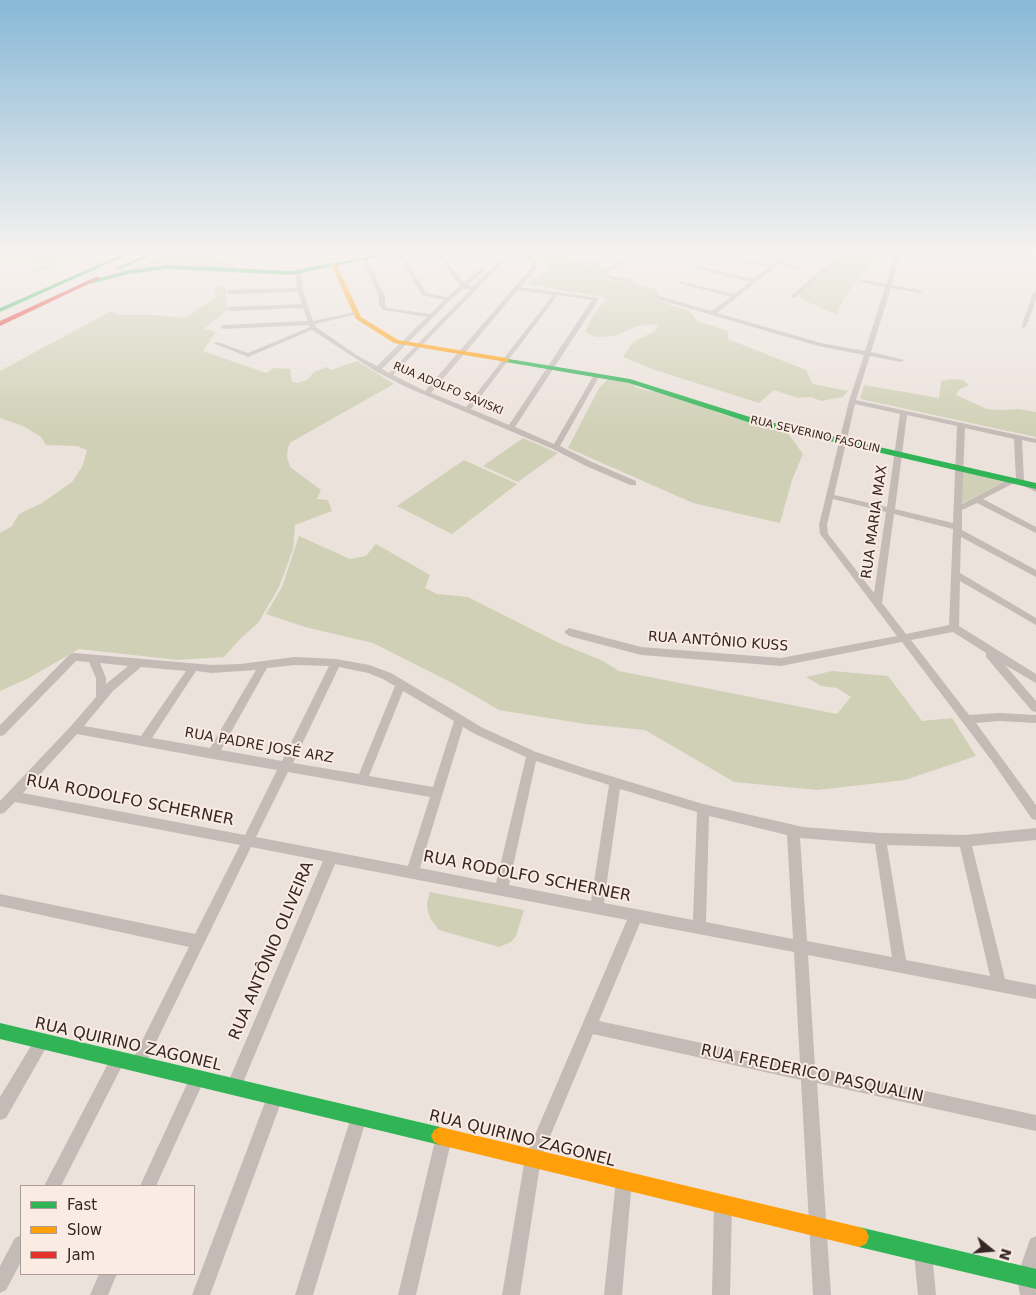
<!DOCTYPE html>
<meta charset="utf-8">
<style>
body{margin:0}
#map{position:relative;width:1036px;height:1295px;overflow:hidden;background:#ece2dc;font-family:"DejaVu Sans",sans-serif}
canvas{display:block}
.legend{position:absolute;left:20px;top:1185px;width:175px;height:90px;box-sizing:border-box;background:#faece2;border:1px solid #ab9d96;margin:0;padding:6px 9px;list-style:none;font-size:15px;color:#342725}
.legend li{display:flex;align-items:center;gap:10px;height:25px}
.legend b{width:25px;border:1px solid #ab9d96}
.north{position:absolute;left:966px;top:1225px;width:50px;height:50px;-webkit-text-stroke:4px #faece2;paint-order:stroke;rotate:107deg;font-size:14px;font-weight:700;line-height:20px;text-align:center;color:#342725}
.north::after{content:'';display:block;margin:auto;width:18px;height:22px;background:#342725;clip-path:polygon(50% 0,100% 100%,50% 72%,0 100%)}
</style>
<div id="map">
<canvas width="1036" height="1295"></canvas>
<ul class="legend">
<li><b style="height:6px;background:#30b455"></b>Fast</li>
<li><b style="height:6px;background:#ff9f0a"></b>Slow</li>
<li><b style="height:6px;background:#e5322d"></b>Jam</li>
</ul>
<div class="north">N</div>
</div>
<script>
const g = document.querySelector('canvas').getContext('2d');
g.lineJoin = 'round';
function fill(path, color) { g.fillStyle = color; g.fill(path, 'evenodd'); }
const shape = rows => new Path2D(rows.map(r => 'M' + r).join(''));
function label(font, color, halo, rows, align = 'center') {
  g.font = font + ' "DejaVu Sans",sans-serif'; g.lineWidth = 4; g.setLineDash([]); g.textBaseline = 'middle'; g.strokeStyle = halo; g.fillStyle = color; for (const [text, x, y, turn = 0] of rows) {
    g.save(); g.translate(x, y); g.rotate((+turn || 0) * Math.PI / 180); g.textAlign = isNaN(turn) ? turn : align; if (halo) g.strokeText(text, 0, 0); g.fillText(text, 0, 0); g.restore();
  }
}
fill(shape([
 [0,253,80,253,45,271,31,271,48,264,30,264,0,257],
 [162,253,221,253,219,255,220,258,235,266,236,269,160,264,134,268],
 [526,253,564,253,573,259,589,263,607,279,641,285,659,291,658,299,670,305,689,310,697,321,728,331,728,339,806,370,813,384,848,391,843,397,821,401,811,397,798,398,774,390,759,403,652,369,623,357,633,342,655,331,658,324,637,326,615,336,596,337,585,332,591,319,606,298,526,284,549,269],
 [846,253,879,253,844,298,837,315,802,299,799,294],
 [219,285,226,288,227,310,204,329,216,332,203,351,266,373,274,368,290,369,292,382,298,383,307,380,314,372,327,367,331,370,357,361,394,384,291,442,288,447,287,457,290,467,321,490,317,499,328,500,332,511,295,525,293,549,279,587,258,623,241,638,224,657,178,660,79,649,27,679,0,691,0,533,12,526,19,514,42,503,72,482,83,465,87,450,77,446,46,445,41,437,25,427,0,418,0,371,111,311,120,315,155,315,184,318,215,298,214,291],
 [609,378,632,383,635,387,649,391,654,391,688,400,721,414,787,432,803,454,792,480,780,523,693,503,568,448,599,388],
 [951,379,963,380,969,385,959,390,956,395,987,409,1001,410,1019,409,1036,412,1036,437,860,399,864,385,939,398,941,381],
 [523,438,558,453,518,482,483,466],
 [464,460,517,484,452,534,397,506],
 [962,470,1008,480,959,505],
 [299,536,350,559,366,556,376,544,430,575,425,588,437,594,468,597,559,643,603,661,619,671,837,714,851,697,837,688,821,686,806,677,832,671,888,676,922,721,952,718,976,756,905,780,817,790,734,782,645,730,585,724,499,710,456,685,373,643,305,627,266,614,282,587],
 [430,892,524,910,516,936,511,942,499,947,439,930,431,920,428,912,427,903]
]), '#cfd0b5');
fill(shape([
 [398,253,402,253,426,293,447,297,460,286,437,253,441,253,464,283,480,269,484,269,484,271,467,285,473,286,507,253,512,253,393,375,425,391,531,268,531,262,521,253,526,253,536,261,537,268,521,287,598,298,599,299,515,427,554,444,594,375,599,374,600,375,560,446,592,462,636,481,636,485,630,485,586,466,553,449,406,387,375,371,312,330,248,357,213,343,218,342,248,353,310,327,309,325,223,329,220,327,223,325,308,321,303,308,229,311,226,309,229,307,302,304,298,292,229,294,226,292,229,290,297,288,295,272,298,270,301,272,303,290,313,321,355,312,358,314,315,324,316,327,358,356,377,366,427,317,383,310,379,305,379,297,362,258,367,259,385,297,385,305,387,308,430,314,444,300,422,295,398,253],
 [464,289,471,289,389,373,382,369,450,300,464,289],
 [518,290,553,295,466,407,431,393,518,290],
 [558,295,592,300,509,425,471,409,558,295],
 [640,253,646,253,607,272,611,276,633,280,634,281,631,283,607,278,588,261,593,260,604,270,640,253],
 [709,253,716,253,771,265,787,253,792,253,782,262,801,267,798,269,779,264,717,313,821,343,865,351,885,287,860,282,863,280,886,284,896,253,901,253,892,285,923,291,920,293,891,288,871,352,904,360,901,362,870,356,856,400,1036,439,1036,443,1022,440,1024,481,1036,487,1036,492,1016,482,983,499,1036,527,1036,533,977,503,962,510,962,530,1036,570,1036,577,961,537,960,573,1036,618,1036,625,960,581,959,626,1036,674,1036,683,1005,665,1036,701,1036,712,1032,711,986,657,986,653,953,632,911,640,969,715,999,713,1036,715,1036,723,999,721,976,723,1036,805,1036,820,1032,819,992,761,902,642,781,666,641,655,569,636,564,632,569,628,641,647,781,658,897,636,820,534,819,525,849,401,864,355,818,346,657,299,657,297,659,296,711,311,731,297,678,283,678,281,734,294,750,282,693,267,693,265,753,279,768,268,709,253],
 [855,404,900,414,887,507,834,495,855,404],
 [907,415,957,426,953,523,895,509,907,415],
 [965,428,1014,439,1016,480,1010,479,962,504,965,428],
 [833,499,886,512,874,593,828,534,827,525,833,499],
 [894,514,953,529,949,625,906,634,882,603,894,514],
 [841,253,846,253,796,297,792,297,792,295,841,253],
 [1036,291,1036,300,1026,327,1021,328,1033,293,1036,291],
 [74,653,212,665,240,664,295,657,336,659,369,665,391,673,483,728,536,752,584,768,703,804,803,827,880,833,965,835,1036,828,1036,840,972,846,1005,979,1036,985,1036,999,808,955,815,1067,1036,1115,1036,1131,817,1083,831,1295,813,1295,801,1080,593,1034,541,1158,520,1295,502,1295,525,1158,627,920,335,864,239,1092,234,1095,229,1092,226,1087,323,861,251,847,143,1069,138,1072,133,1069,130,1064,133,1059,189,947,0,906,0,894,195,934,240,845,15,802,4,813,0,814,0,801,71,726,96,697,96,678,89,662,76,661,4,735,0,736,0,725,70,654,74,653],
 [100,663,128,666,106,684,106,678,100,663],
 [295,665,329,666,282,761,221,750,267,668,295,665],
 [141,667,186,671,141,736,84,726,113,691,141,667],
 [339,667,368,673,383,679,395,686,359,774,293,763,339,667],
 [256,670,210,748,152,738,196,671,212,673,256,670],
 [403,691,454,721,433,787,369,776,403,691],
 [463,727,475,734,526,757,496,883,420,868,463,727],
 [77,734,213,759,277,770,245,835,23,793,77,734],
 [536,761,609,785,591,901,509,885,536,761],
 [288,772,430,797,408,866,256,837,288,772],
 [620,789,697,812,693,920,604,903,620,789],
 [709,816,787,835,793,939,706,922,709,816],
 [800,838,875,844,892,957,807,941,800,838],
 [887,845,960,847,990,976,906,960,887,845],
 [640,923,794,952,800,1064,599,1021,640,923],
 [42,1034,47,1036,49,1041,47,1046,6,1118,0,1120,0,1097,37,1036,42,1034],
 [118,1051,123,1054,126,1059,123,1064,61,1186,44,1186,113,1054,118,1051],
 [197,1070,202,1073,205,1078,156,1186,140,1186,192,1073,197,1070],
 [275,1089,281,1091,283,1097,210,1295,192,1295,267,1097,269,1091,275,1089],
 [359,1109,365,1111,367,1117,313,1295,295,1295,351,1117,353,1111,359,1109],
 [444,1129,450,1131,452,1137,416,1295,398,1295,436,1137,438,1131,444,1129],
 [624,1172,630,1174,632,1180,622,1295,604,1295,616,1180,618,1174,624,1172],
 [723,1195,729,1198,732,1204,730,1295,712,1295,714,1204,717,1198,723,1195],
 [21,1235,21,1262,6,1290,0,1293,0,1266,15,1238,21,1235],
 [1036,1236,1036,1295,1020,1295,1017,1277,1030,1239,1036,1236],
 [923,1244,929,1247,932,1253,936,1295,918,1295,914,1253,917,1247,923,1244],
 [99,1274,117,1274,108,1295,90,1295,99,1274]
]), '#c4bbb6');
fill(shape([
 [125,253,132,253,0,312,0,308,125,253],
 [149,253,156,253,121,269,116,268,149,253],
 [387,253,396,253,291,275,167,269,128,274,90,284,87,282,128,270,167,265,291,271,387,253],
 [503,358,630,379,753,418,1036,483,1036,489,748,422,629,383,506,362,502,360,503,358],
 [0,1023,440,1127,446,1130,449,1136,446,1142,440,1145,0,1039,0,1023],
 [859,1227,1036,1269,1036,1289,859,1247,852,1244,849,1237,852,1230,859,1227]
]), '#30b455');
fill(shape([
 [334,263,337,265,361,317,398,340,506,358,510,360,506,362,394,343,356,319,331,265,334,263],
 [440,1127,859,1227,866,1230,869,1237,866,1244,859,1247,440,1145,434,1142,431,1136,434,1130,440,1127]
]), '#ff9f0a');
fill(shape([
 [96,277,101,278,0,326,0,321,96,277]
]), '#e5322d');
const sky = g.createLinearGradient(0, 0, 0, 434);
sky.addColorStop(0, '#87b8d6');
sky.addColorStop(0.58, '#f6f2ef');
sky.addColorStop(1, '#f6f2ef00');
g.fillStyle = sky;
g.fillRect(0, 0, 1036, 434);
label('11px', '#342725', '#faece2', [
 ["RUA ADOLFO SAVISKI",448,389,23],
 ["RUA SEVERINO FASOLIN",815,435,13]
]);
label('14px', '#342725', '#faece2', [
 ["RUA MARIA MAX",875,522,-82],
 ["RUA ANTÔNIO KUSS",718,642,4],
 ["RUA PADRE JOSÉ ARZ",259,746,10]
]);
label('16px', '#342725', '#faece2', [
 ["RUA RODOLFO SCHERNER",130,801,11],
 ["RUA RODOLFO SCHERNER",527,877,11],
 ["RUA ANTÔNIO OLIVEIRA",272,951,-67],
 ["RUA QUIRINO ZAGONEL",128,1045,13],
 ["RUA FREDERICO PASQUALIN",812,1074,12],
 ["RUA QUIRINO ZAGONEL",522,1139,14]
]);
</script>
